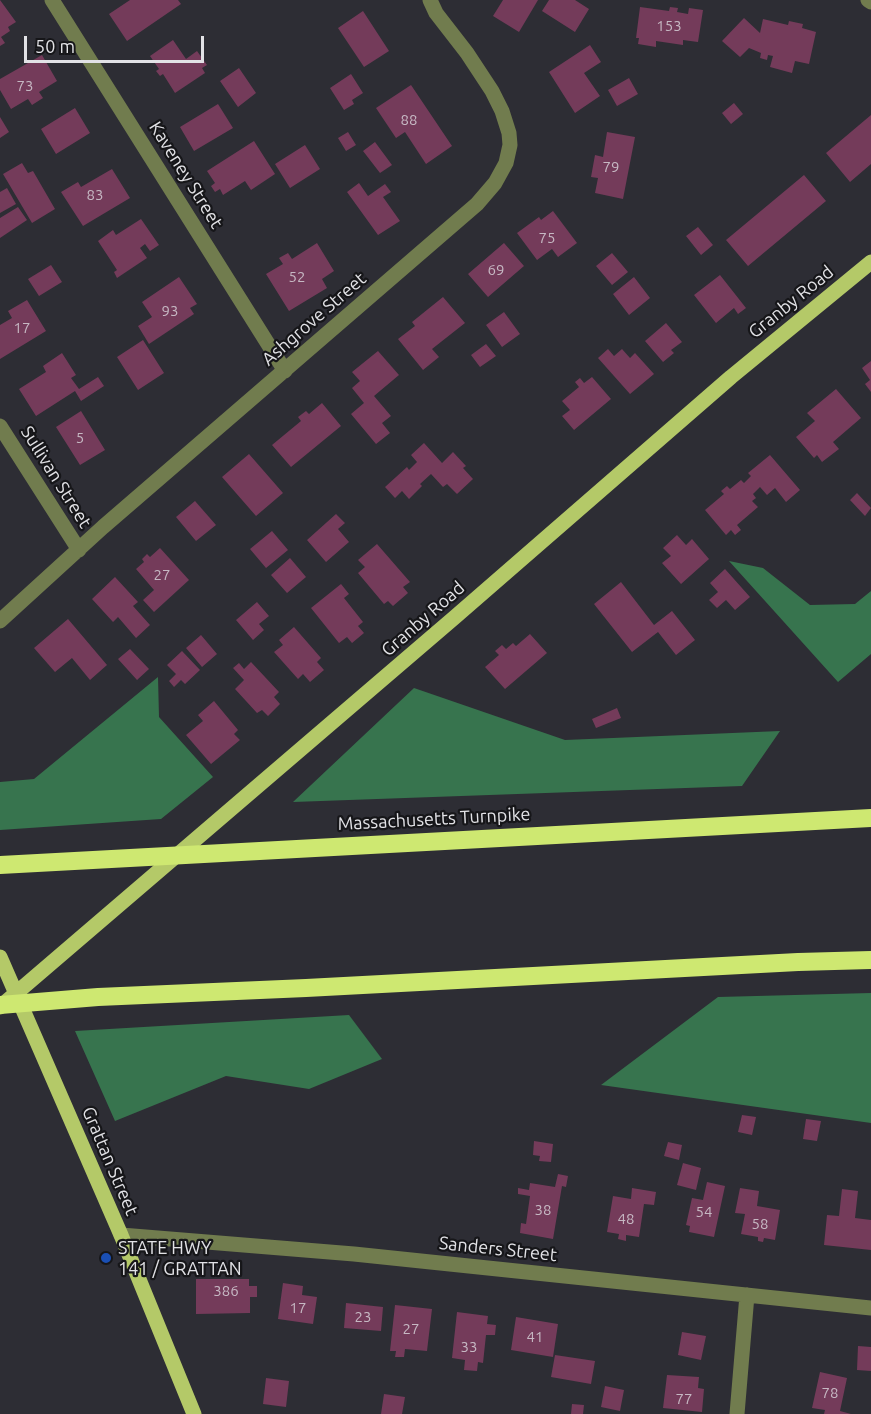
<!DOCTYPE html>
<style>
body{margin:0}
#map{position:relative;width:871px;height:1414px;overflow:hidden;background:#2d2d34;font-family:Ubuntu,sans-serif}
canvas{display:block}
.scale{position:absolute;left:24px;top:36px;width:180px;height:27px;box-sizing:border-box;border:3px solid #e2e2e6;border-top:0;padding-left:8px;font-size:18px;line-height:21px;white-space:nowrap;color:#e2e2e6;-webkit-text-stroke:4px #161619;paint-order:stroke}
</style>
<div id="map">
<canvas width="871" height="1414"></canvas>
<div class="scale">50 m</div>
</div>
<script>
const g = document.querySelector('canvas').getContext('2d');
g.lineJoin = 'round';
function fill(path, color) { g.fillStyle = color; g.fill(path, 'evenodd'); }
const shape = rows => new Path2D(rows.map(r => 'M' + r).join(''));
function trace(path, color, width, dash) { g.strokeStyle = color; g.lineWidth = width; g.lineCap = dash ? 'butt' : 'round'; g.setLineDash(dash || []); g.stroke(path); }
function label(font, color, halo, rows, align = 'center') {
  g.font = font + ' Ubuntu,sans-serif'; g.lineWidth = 4.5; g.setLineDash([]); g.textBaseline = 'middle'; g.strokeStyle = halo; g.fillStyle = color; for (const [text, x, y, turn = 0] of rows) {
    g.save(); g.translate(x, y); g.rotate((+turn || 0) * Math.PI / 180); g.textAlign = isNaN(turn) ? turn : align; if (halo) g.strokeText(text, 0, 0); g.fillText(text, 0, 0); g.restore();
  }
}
fill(shape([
 [729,561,763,568,810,605,855,604,871,591,871,654,838,682],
 [158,677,159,717,213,777,161,819,0,830,0,782,34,779],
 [414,688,565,740,780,731,742,786,293,802],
 [871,993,871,1123,601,1085,718,997],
 [349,1015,382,1059,309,1089,226,1076,115,1121,75,1031]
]), '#37744e');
fill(shape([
 [0,0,16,22,8,27,10,31,1,37,5,43,0,46],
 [130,0,178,0,181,4,127,41,109,14],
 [503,0,538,0,519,32,493,16],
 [549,0,575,0,589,9,575,32,542,11],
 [640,7,669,11,670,7,678,8,677,12,688,14,689,8,703,10,698,42,683,40,683,45,656,41,656,47,638,44,639,38,636,38],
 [363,11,389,51,364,67,338,28],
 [744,18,760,33,763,19,788,25,789,21,803,24,802,28,816,32,809,64,795,61,792,73,770,67,773,56,768,55,767,60,760,58,761,53,749,48,740,57,722,41],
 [173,40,186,59,197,51,207,65,202,68,205,73,175,93,163,74,160,76,156,71,159,69,150,56],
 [590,45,601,62,584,73,600,96,575,113,549,72],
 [42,55,57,81,39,92,43,98,32,105,28,99,11,109,0,90,0,79],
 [239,68,256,93,238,107,220,81],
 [351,74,363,93,352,100,354,104,344,110,330,88],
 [629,78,638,94,617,106,608,90],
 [411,85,452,146,426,164,405,132,396,138,376,108],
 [734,103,743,114,731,124,722,113],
 [218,104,233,128,194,151,180,127],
 [75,108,90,133,56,154,41,129],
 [871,115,871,164,850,182,826,153],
 [0,117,9,132,0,138],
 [348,132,356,145,346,151,338,138],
 [607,132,635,137,623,199,595,193,598,178,591,177,595,155,603,157],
 [254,141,275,174,251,190,245,181,223,195,220,189,215,192,211,186,215,183,207,171],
 [375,142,392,165,380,173,363,151],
 [305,145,320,169,290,188,275,164],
 [22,163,28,173,33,171,55,209,32,223,3,174],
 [112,169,130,198,83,226,61,192,78,182,81,187],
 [804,175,826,201,748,266,726,240],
 [359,183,368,196,385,184,391,192,383,197,400,221,378,235,347,192],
 [7,188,16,204,0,213,0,192],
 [18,207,27,220,0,238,0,218],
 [553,211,577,243,558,257,552,249,537,260,517,233,539,217,541,220],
 [141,219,159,245,150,251,145,244,140,248,147,258,117,278,114,272,117,270,98,241,113,230,116,235],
 [698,227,713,245,701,255,686,236],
 [317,243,334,271,322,279,327,288,289,311,266,274,283,264,279,258,288,253,292,259],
 [504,243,524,266,488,297,468,274],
 [612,253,628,272,612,285,596,266],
 [51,265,62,282,39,296,28,279],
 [720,275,746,308,738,314,734,308,716,323,694,295],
 [179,277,197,304,190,308,194,314,149,344,138,326,152,317,142,302],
 [634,277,650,298,629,315,613,294],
 [443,297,465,323,432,349,439,357,423,370,398,339,415,326,412,322],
 [27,300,46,331,0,359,0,325,12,318,8,311],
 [504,312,520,334,502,347,486,325],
 [666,323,682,342,671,350,674,353,663,362,645,341],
 [143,340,164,373,138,390,117,357],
 [486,344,496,356,480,367,471,355],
 [608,349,614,356,622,349,630,358,635,353,654,374,630,394,598,358],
 [378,351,399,375,374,396,391,416,382,423,390,433,376,444,351,414,364,403,352,388,360,381,352,372],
 [62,353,76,375,71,378,79,389,98,377,104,386,81,401,75,391,36,416,19,389,46,372,43,366],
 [871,361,871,392,865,384,870,380,862,368],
 [592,377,611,399,574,430,562,416,570,410,562,401,579,387,575,382,580,378,584,383],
 [836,389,861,418,833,442,839,449,822,462,817,455,814,458,796,437,815,421,807,413],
 [322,403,341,426,291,467,272,445,301,421,298,417,306,411,309,414],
 [81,411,105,450,80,465,56,427],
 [424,443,442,463,453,452,466,466,463,468,473,479,457,494,447,484,443,487,431,474,420,484,422,486,409,499,402,491,395,498,385,487,407,467,409,470,417,462,411,455],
 [249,454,283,493,256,516,222,477],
 [770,455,800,490,786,502,775,488,767,495,760,487,753,494,756,498,752,501,758,507,737,525,741,530,735,535,731,530,726,535,705,510,724,494,721,491,727,486,730,489,741,480,744,483,751,476,748,473],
 [857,493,871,508,865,516,850,500],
 [195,501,216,525,196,541,176,517],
 [336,514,345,523,338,529,349,542,326,562,307,540],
 [272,531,288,550,266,568,250,549],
 [677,535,686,545,692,539,709,559,681,584,662,563,671,556,663,548],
 [377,544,410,582,403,587,408,593,393,606,388,601,384,604,358,573,365,567,358,560],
 [160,548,189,580,154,612,143,600,154,590,136,569,144,562,142,559,147,554,150,557],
 [290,558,306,577,287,593,271,575],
 [725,569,750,597,735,610,726,600,717,608,709,600,718,592,710,583],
 [115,577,138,602,133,606,150,625,136,638,118,617,113,622,92,599],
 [621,582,654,625,672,611,695,640,676,655,658,632,632,652,594,604],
 [341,584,349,594,344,598,363,622,358,626,364,633,352,643,347,637,339,643,311,608],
 [257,602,269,616,259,624,264,630,253,640,236,620],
 [68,619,107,665,90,680,72,658,55,672,34,648],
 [294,627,321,658,317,662,324,670,310,682,303,674,298,679,274,652,283,645,279,640],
 [530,634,547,653,505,689,485,667,499,655,495,651,502,645,506,649,513,643,516,646],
 [201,635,217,654,202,667,186,648],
 [130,649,149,669,137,680,118,659],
 [182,651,200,670,185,684,181,680,174,687,169,681,176,674,167,665],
 [251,662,279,692,274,697,280,704,268,716,262,710,257,713,235,689,244,680,233,668,239,663,244,669],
 [214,701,238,730,234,734,240,740,211,764,186,735,203,721,198,715],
 [617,708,621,718,596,728,592,719],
 [742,1115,756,1117,752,1135,738,1132],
 [806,1119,821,1121,817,1141,803,1139],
 [534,1141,553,1144,551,1162,539,1161,540,1156,533,1155],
 [668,1142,682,1145,679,1160,664,1156],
 [683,1163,701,1168,696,1190,677,1185],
 [558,1174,568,1176,566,1187,562,1186,553,1239,520,1233,521,1223,526,1224,530,1196,518,1194,518,1188,529,1190,530,1183,555,1187],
 [707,1182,725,1186,714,1237,689,1232,690,1226,686,1225,692,1198,703,1200],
 [632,1188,656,1192,654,1205,644,1204,639,1237,626,1235,626,1241,618,1239,619,1234,607,1232,613,1196,631,1199],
 [740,1188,759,1191,757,1206,780,1210,775,1240,764,1238,763,1242,758,1241,758,1237,741,1234,745,1214,735,1213],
 [842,1189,858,1191,855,1218,871,1220,871,1250,824,1245,827,1215,839,1216],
 [196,1279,249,1279,249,1286,257,1286,257,1297,250,1297,250,1313,196,1314],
 [283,1283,303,1286,302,1295,317,1297,313,1324,278,1319],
 [346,1303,383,1307,381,1331,344,1328],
 [395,1305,432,1309,427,1351,405,1349,404,1357,395,1357,396,1351,390,1351],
 [457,1312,488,1316,487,1324,496,1325,495,1335,486,1335,483,1363,478,1362,477,1371,464,1370,465,1360,452,1358],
 [516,1317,558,1324,553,1357,511,1350],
 [682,1332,706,1336,701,1360,678,1355],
 [858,1346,871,1347,871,1371,857,1370],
 [555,1355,595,1361,591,1384,551,1377],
 [820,1372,847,1378,840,1411,851,1414,824,1414,825,1410,812,1408],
 [667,1375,699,1377,698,1388,704,1389,702,1412,663,1408],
 [266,1378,289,1381,286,1407,263,1404],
 [605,1386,624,1390,620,1411,601,1407],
 [384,1394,405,1397,402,1414,381,1414],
 [572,1404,584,1405,583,1414,571,1414]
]), '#743b5a');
trace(shape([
 [52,0,285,371],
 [868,0,871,2],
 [0,426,79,550],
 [0,621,103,527,477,204,495,183,506,163,510,145,509,133,502,111,492,91,467,53,436,13,430,0],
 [121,1235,354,1254,871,1308],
 [737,1414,747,1295]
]), '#717c4e', 15);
trace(shape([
 [0,957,121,1235,194,1414],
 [0,1007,455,617,731,377,871,262]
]), '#b4c968', 15);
trace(shape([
 [0,865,871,818],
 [0,1005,98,997,306,988,798,962,871,960]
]), '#cee871', 18);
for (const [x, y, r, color] of [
 [106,1258,6,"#1a4fb4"]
]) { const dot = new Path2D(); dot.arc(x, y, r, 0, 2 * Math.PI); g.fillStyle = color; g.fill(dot); trace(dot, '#161619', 2); }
label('15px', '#c6b8c3', null, [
 ["153",669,26],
 ["73",25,86],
 ["88",409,120],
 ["79",611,167],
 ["83",95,195],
 ["75",547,238],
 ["69",496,270],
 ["52",297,277],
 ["93",170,311],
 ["17",22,328],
 ["5",80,438],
 ["27",162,575],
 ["38",543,1210],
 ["54",704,1212],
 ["48",626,1219],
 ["58",760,1224],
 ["386",226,1291],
 ["17",298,1308],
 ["23",363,1317],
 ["27",411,1329],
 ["41",535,1337],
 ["33",469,1347],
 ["78",830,1393],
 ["77",684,1399]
]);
label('18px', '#e2e2e6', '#161619', [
 ["Kaveney Street",186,175,58],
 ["Granby Road",791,302,-39],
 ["Ashgrove Street",314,319,-41],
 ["Sullivan Street",56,477,58],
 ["Granby Road",423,619,-41],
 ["Massachusetts Turnpike",434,819,-3],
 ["Grattan Street",110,1161,67],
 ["Sanders Street",498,1249,6]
]);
label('18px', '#e2e2e6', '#161619', [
 ["STATE HWY",118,1248],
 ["141 / GRATTAN",118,1269]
], 'left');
</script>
